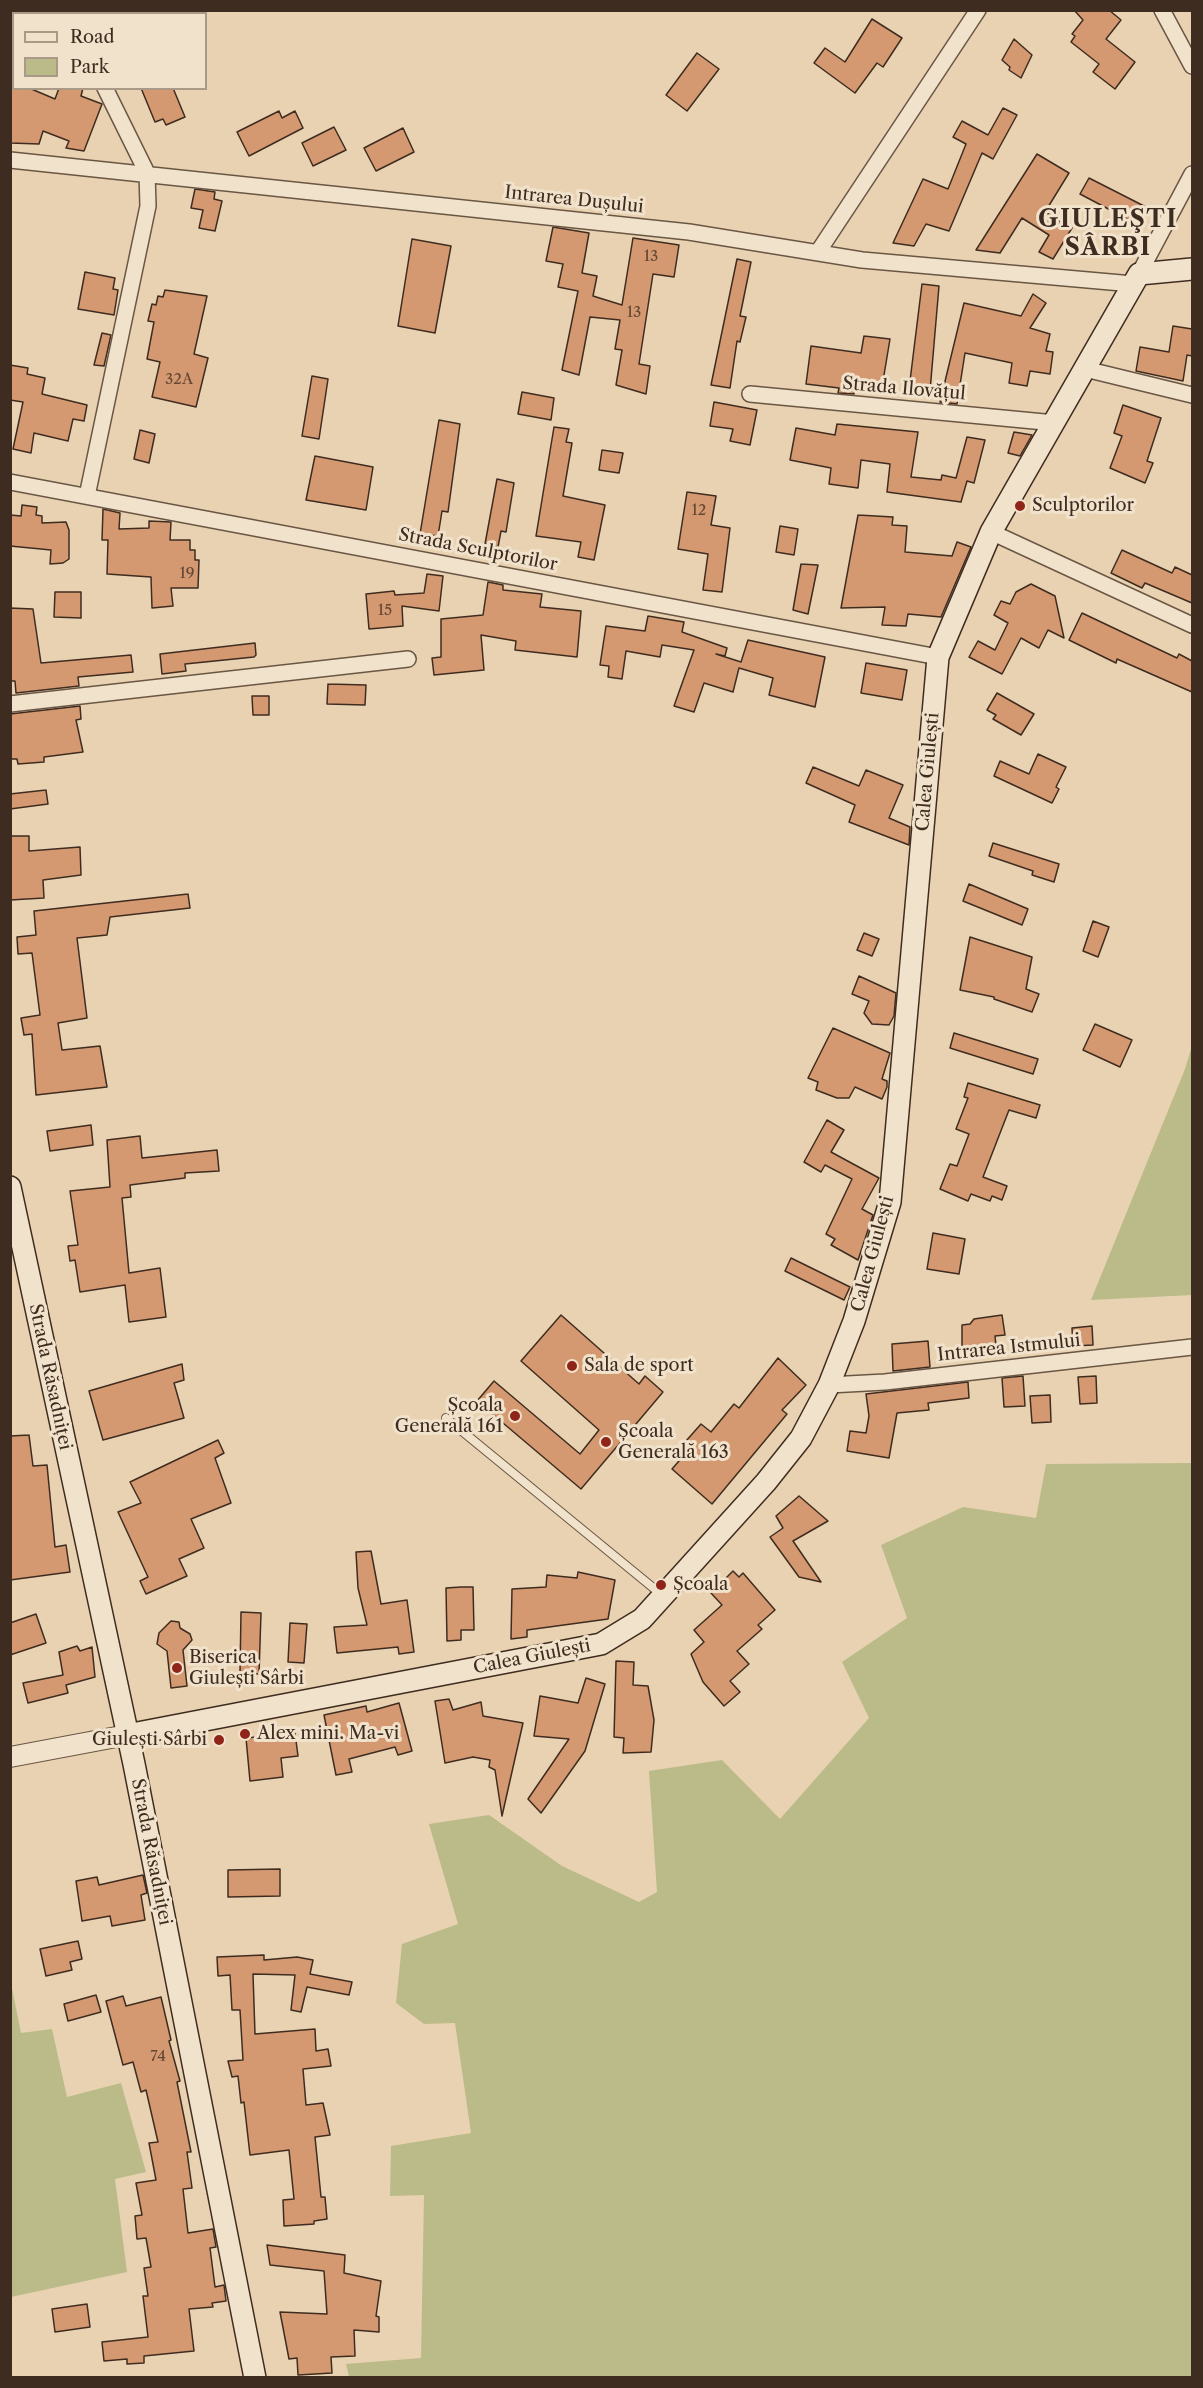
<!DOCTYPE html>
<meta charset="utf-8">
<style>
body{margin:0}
#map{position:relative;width:1203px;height:2388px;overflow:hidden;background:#e9d2b1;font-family:"Libre Caslon Text",serif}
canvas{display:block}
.frame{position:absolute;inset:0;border:12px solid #3f2c20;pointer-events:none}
.legend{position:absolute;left:12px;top:12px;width:195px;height:78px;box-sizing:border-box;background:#f1e2cc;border:2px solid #aa9987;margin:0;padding:8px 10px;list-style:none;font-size:18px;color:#3f2c20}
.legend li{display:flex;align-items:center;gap:12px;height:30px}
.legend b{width:30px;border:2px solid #aa9987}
</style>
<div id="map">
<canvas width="1203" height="2388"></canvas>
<div class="frame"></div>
<ul class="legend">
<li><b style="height:8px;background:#f1e2cc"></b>Road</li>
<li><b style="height:16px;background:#babb89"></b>Park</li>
</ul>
</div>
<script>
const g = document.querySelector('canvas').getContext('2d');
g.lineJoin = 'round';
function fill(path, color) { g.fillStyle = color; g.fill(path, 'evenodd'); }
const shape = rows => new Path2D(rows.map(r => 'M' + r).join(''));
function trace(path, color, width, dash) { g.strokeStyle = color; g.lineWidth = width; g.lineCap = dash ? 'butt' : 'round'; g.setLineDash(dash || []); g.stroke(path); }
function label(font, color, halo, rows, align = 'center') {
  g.font = font + ' "Libre Caslon Text",serif'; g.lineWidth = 6; g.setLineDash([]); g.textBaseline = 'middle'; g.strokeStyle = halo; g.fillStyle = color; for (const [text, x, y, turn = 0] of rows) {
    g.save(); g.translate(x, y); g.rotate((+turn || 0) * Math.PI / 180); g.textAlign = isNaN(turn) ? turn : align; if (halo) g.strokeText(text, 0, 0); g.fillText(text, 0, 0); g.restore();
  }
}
fill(shape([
 [1192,1046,1192,1295,1091,1300,1185,1069],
 [1192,1463,1192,2377,349,2377,346,2364,421,2358,424,2195,390,2196,391,2146,471,2133,455,2023,424,2024,396,2003,402,1944,458,1924,429,1824,489,1815,562,1866,639,1902,657,1892,649,1771,722,1760,780,1819,869,1718,842,1662,907,1618,881,1545,963,1507,1036,1518,1046,1464],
 [11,1983,21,2033,52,2029,67,2097,121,2083,146,2172,115,2179,127,2272,11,2297]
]), '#babb89');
const building = shape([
 [1074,10,1109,10,1121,20,1106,39,1135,62,1115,89,1093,72,1099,64,1071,42,1075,36,1072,34,1083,20,1074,10],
 [872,19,902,38,883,67,877,63,855,93,814,63,825,48,845,62,872,19],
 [1014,39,1032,55,1021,78,1009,70,1010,67,1002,60,1014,39],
 [697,53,719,69,687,111,666,95,697,53],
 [10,88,29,88,55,99,59,88,83,88,81,96,102,104,84,151,66,148,69,141,43,131,39,144,10,143,10,88],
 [141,88,173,88,185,117,166,125,163,119,155,122,141,88],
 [1003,108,1017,115,993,159,982,153,949,231,926,224,914,246,893,243,923,179,948,189,966,144,953,137,962,121,988,135,1003,108],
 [279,111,282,118,295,111,303,128,249,156,237,132,279,111],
 [334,127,346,150,313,166,302,143,334,127],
 [403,128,414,152,376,171,364,148,403,128],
 [1037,154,1069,173,1045,212,1072,228,1053,259,1039,252,1049,235,1022,218,1000,253,976,250,1037,154],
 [1089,178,1146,207,1135,223,1080,194,1089,178],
 [195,189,215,192,214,199,222,201,215,231,199,228,203,210,191,208,195,189],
 [553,227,589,233,582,273,597,276,593,296,622,305,633,238,679,245,674,277,653,274,639,364,650,366,646,394,616,385,622,350,615,349,620,320,590,317,579,375,562,370,578,291,558,287,563,264,546,261,553,227],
 [412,239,451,246,435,333,398,326,412,239],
 [737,259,751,262,740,316,746,317,740,342,737,341,730,388,711,385,737,259],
 [85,272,115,278,113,289,118,290,114,315,78,309,85,272],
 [922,284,939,286,930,391,909,389,922,284],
 [165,290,207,296,194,354,208,358,196,407,152,397,160,362,147,359,154,322,148,321,152,304,156,305,158,296,163,297,165,290],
 [1033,294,1046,303,1030,328,1050,334,1046,351,1053,352,1050,374,1030,371,1027,386,1009,383,1012,363,965,353,957,404,940,402,964,303,1021,316,1033,294],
 [1173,326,1192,329,1192,356,1187,355,1183,381,1136,371,1140,347,1169,352,1173,326],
 [102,333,111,335,104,366,94,365,102,333],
 [864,336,890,339,881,393,854,389,854,394,838,393,839,388,806,384,811,346,861,353,864,336],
 [10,365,28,368,27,374,45,378,42,394,87,405,84,421,73,419,68,441,34,433,31,453,13,449,23,402,10,400,10,365],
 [312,376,328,379,319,439,302,436,312,376],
 [522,392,554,398,551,420,518,414,522,392],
 [714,402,757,410,750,445,730,441,733,429,710,426,714,402],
 [1123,405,1161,418,1147,461,1153,463,1145,483,1110,468,1122,436,1114,433,1123,405],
 [439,420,460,424,448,512,442,511,438,536,420,534,439,420],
 [837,424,918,432,911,477,941,480,942,475,956,478,967,437,985,440,974,483,967,481,961,502,887,492,890,464,861,460,858,488,829,484,831,468,790,460,796,428,835,435,837,424],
 [554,427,569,429,566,442,572,443,563,496,605,505,594,560,578,557,581,542,536,536,554,427],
 [140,430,155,434,149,463,134,459,140,430],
 [1014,432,1032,435,1020,456,1008,453,1014,432],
 [602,450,623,453,619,473,599,470,602,450],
 [315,456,373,467,366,510,306,500,315,456],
 [497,479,514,483,506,532,501,531,498,547,485,544,497,479],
 [687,492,716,496,711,525,730,528,722,592,703,590,708,554,678,549,687,492],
 [22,505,37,507,36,515,42,516,42,523,66,522,69,530,69,559,63,563,50,564,51,550,10,546,10,515,21,516,22,505],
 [103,509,120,513,119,529,149,528,149,521,171,522,170,540,190,540,190,550,195,550,195,560,199,560,198,588,171,588,173,606,152,608,151,577,107,574,108,540,102,540,103,509],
 [858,515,893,517,892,525,907,526,905,552,952,556,957,542,971,547,941,617,908,614,906,626,882,625,885,607,841,608,858,515],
 [780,526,798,529,794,555,776,552,780,526],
 [1122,550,1172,573,1175,567,1192,575,1192,603,1145,583,1142,588,1111,573,1122,550],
 [801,564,818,565,808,614,793,610,801,564],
 [427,574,443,576,439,611,402,606,403,626,369,629,366,594,394,591,395,595,424,593,427,574],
 [488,582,503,585,503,590,542,594,540,607,581,611,577,657,515,650,516,641,481,635,484,670,434,675,432,658,441,657,441,619,483,615,488,582],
 [1031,584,1055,596,1064,638,1048,630,1039,648,1021,638,1002,674,969,657,978,641,995,650,1008,623,994,615,1001,601,1010,604,1016,592,1031,584],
 [55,592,81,592,81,618,54,617,55,592],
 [10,608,33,609,41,663,131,655,133,672,78,677,79,686,16,693,15,681,10,681,10,608],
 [1082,613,1177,658,1179,654,1192,661,1192,692,1117,659,1116,663,1069,640,1082,613],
 [648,616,684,622,682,632,727,648,725,656,716,654,741,662,748,640,825,657,815,707,769,695,773,678,739,668,733,692,704,683,694,712,674,706,694,650,662,645,660,657,626,651,622,679,608,677,609,666,600,665,606,626,645,631,648,616],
 [255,643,256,655,254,657,185,664,186,671,162,674,160,654,255,643],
 [866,663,907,670,902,700,861,693,866,663],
 [328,684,366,685,365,705,327,704,328,684],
 [997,693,1034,714,1021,735,993,719,996,715,987,710,997,693],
 [252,696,269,696,269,715,253,715,252,696],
 [80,706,81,719,76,720,83,752,44,757,44,762,18,764,17,759,10,759,10,714,80,706],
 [1038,754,1066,767,1056,787,1059,789,1052,803,994,776,1000,761,1029,774,1038,754],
 [813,767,859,786,866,770,903,785,889,818,910,827,909,845,849,822,855,805,806,783,813,767],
 [46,790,48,804,10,809,10,794,46,790],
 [10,836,29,836,29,851,80,847,81,875,43,880,44,898,10,900,10,836],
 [993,843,1059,864,1054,882,1032,875,1033,871,989,856,993,843],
 [969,884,1028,909,1022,925,963,901,969,884],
 [188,894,190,908,110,917,107,935,77,938,87,1018,58,1023,62,1050,100,1046,107,1087,36,1095,32,1034,24,1035,21,1018,40,1015,32,953,18,954,17,937,36,935,34,911,188,894],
 [1093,921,1109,927,1098,957,1083,951,1093,921],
 [864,933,879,939,872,956,857,950,864,933],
 [970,937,1032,957,1026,989,1039,994,1032,1012,994,999,994,997,960,990,970,937],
 [859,976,896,993,894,1016,889,1025,872,1024,864,1013,869,1001,852,994,859,976],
 [1095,1024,1132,1040,1120,1067,1083,1050,1095,1024],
 [833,1028,890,1053,882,1079,887,1081,887,1087,882,1099,855,1087,849,1098,837,1098,816,1090,818,1082,808,1078,833,1028],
 [954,1033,1038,1059,1033,1074,950,1048,954,1033],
 [968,1083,1040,1105,1036,1118,1009,1110,983,1177,1007,1186,1002,1200,992,1196,990,1201,971,1194,968,1201,940,1189,950,1164,957,1166,969,1134,956,1129,968,1098,964,1097,968,1083],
 [827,1120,844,1130,831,1152,879,1178,862,1209,873,1215,858,1260,831,1245,835,1239,826,1234,852,1179,825,1165,821,1172,804,1162,827,1120],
 [91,1125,93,1145,50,1151,47,1131,91,1125],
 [140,1136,142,1158,217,1150,219,1171,185,1173,185,1178,130,1185,131,1197,122,1198,129,1273,160,1268,166,1317,129,1322,125,1285,80,1292,75,1260,70,1261,68,1246,78,1245,70,1191,110,1187,107,1140,140,1136],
 [933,1233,965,1239,959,1274,927,1269,933,1233],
 [791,1258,850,1287,844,1300,785,1271,791,1258],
 [561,1315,639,1384,645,1376,663,1392,581,1489,477,1401,494,1381,580,1454,599,1430,521,1361,561,1315],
 [1002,1315,1005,1335,995,1336,996,1346,962,1349,962,1325,970,1324,974,1319,1002,1315],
 [1092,1326,1093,1345,1073,1346,1072,1328,1092,1326],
 [928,1341,930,1367,893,1371,892,1344,928,1341],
 [778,1358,806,1385,782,1410,787,1414,712,1504,672,1469,692,1446,686,1441,701,1424,711,1432,734,1404,739,1408,778,1358],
 [182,1364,184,1380,174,1383,184,1418,103,1440,89,1391,182,1364],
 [1023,1376,1025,1406,1004,1407,1002,1378,1023,1376],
 [1096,1376,1097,1403,1080,1404,1078,1377,1096,1376],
 [968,1382,969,1398,928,1403,929,1410,897,1413,889,1458,847,1451,850,1431,866,1433,869,1416,866,1394,968,1382],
 [1050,1395,1051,1422,1032,1423,1030,1396,1050,1395],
 [29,1435,33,1466,47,1465,55,1547,66,1545,70,1572,10,1580,10,1436,29,1435],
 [218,1440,224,1453,215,1458,231,1503,191,1519,204,1548,179,1559,187,1576,146,1594,140,1581,148,1577,118,1512,141,1503,130,1482,218,1440],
 [799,1496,828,1521,793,1541,821,1582,799,1577,770,1537,783,1528,776,1516,799,1496],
 [371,1551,381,1604,407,1600,414,1652,399,1654,398,1647,337,1653,334,1627,367,1625,358,1588,356,1552,371,1551],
 [733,1571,739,1577,743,1573,775,1610,758,1625,762,1629,737,1651,749,1664,730,1681,740,1692,724,1706,703,1682,691,1654,704,1642,694,1630,722,1605,711,1593,733,1571],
 [578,1572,615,1580,608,1619,527,1630,527,1637,511,1639,512,1589,546,1587,547,1575,577,1578,578,1572],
 [461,1587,473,1587,474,1630,461,1630,461,1640,447,1641,446,1588,461,1587],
 [241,1612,261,1613,259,1674,240,1673,241,1612],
 [36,1614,46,1643,10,1655,10,1623,36,1614],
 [171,1621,179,1622,180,1628,190,1634,192,1640,183,1650,187,1686,171,1688,167,1651,157,1644,159,1633,171,1621],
 [290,1623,307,1624,304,1663,288,1662,290,1623],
 [77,1646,80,1651,92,1647,95,1677,66,1685,68,1693,28,1703,23,1683,63,1675,59,1652,77,1646],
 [616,1661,634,1662,633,1685,648,1686,654,1720,651,1752,623,1753,624,1738,614,1737,616,1661],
 [586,1678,605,1684,585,1751,541,1813,528,1799,569,1739,534,1736,540,1696,578,1703,586,1678],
 [449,1699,453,1710,481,1702,483,1716,523,1723,502,1816,495,1770,489,1767,490,1760,473,1757,445,1763,435,1701,449,1699],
 [399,1703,412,1751,398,1755,395,1747,349,1759,352,1772,336,1775,324,1715,366,1706,367,1712,399,1703],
 [295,1733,298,1756,281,1758,283,1777,250,1781,246,1738,295,1733],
 [280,1869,280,1896,228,1897,228,1870,280,1869],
 [143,1875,147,1893,141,1895,145,1920,112,1926,110,1916,82,1921,76,1881,97,1877,99,1885,143,1875],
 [78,1941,82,1959,70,1962,72,1970,46,1976,40,1949,78,1941],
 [264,1955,264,1960,297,1957,313,1960,310,1974,352,1982,349,1995,307,1987,301,2012,291,2010,295,1975,253,1974,255,2034,315,2029,316,2051,328,2049,331,2066,303,2069,306,2105,323,2103,330,2135,315,2137,321,2197,325,2197,327,2219,314,2221,314,2224,284,2226,283,2200,294,2199,289,2150,250,2155,244,2102,241,2103,238,2076,232,2077,228,2061,243,2060,240,2010,232,2010,230,1975,218,1976,217,1957,264,1955],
 [96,1995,101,2012,68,2021,64,2004,96,1995],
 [123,1996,126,2006,161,1997,171,2040,169,2041,180,2081,177,2082,191,2152,187,2152,192,2188,183,2189,188,2233,213,2229,216,2247,210,2248,215,2287,224,2285,226,2301,212,2303,213,2307,189,2309,194,2351,144,2356,144,2363,127,2364,127,2359,104,2361,102,2342,148,2337,143,2296,148,2296,144,2268,151,2267,146,2238,137,2239,135,2216,142,2215,136,2183,156,2180,149,2143,158,2142,146,2090,141,2092,133,2062,123,2065,106,2001,123,1996],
 [267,2245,345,2255,344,2273,381,2281,376,2316,379,2317,379,2332,354,2330,355,2356,331,2357,332,2373,298,2375,297,2358,289,2359,280,2312,327,2314,324,2271,270,2265,267,2245],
 [87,2304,90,2327,55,2332,52,2309,87,2304]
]);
fill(building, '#d59971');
trace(building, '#3f2c20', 1.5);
const service = shape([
 [446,1418,662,1595]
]);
const minor = shape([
 [67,10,68,14],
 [1162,10,1192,66],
 [81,14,83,10],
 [10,160,689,232,862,260,1133,284],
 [818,252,978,10],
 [1139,274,1192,174],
 [1085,369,1192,395],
 [750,394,1055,423],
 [10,482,938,657],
 [87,496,148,206,147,173,105,88],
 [991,532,1192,625],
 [10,704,408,659],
 [829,1385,885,1382,1192,1347]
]);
const tertiary = shape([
 [10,1757,127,1735]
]);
const secondary = shape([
 [10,1187,134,1764,255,2378],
 [127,1735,601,1644,642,1619,766,1482,801,1438,829,1385,854,1321,890,1202,938,657,991,532,1139,274,1192,269]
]);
trace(service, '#6a5644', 10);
trace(minor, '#6a5644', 18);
trace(tertiary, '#6a5644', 22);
trace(secondary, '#3f2c20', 24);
trace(service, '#f1e2cc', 8);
trace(minor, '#f1e2cc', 15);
trace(tertiary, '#f1e2cc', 20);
trace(secondary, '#f1e2cc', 21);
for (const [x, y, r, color] of [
 [1020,506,6,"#8f2418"],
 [572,1366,6,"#8f2418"],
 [515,1416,6,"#8f2418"],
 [606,1442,6,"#8f2418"],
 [661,1585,6,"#8f2418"],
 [177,1668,6,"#8f2418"],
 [245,1734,6,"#8f2418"],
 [219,1740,6,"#8f2418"]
]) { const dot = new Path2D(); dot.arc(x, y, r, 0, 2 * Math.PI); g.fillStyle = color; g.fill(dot); trace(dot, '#f1e2cc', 2); }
label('15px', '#644734', null, [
 ["13",651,257],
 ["13",634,313],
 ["32A",179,380],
 ["12",699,511],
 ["19",187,574],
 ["15",385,611],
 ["74",158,2057]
]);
label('18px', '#3f2c20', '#f1e2cc', [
 ["Intrarea Dușului",574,200,6],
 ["Strada Ilovățul",904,389,5],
 ["Strada Sculptorilor",478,550,11],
 ["Calea Giulești",928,772,-85],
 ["Calea Giulești",873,1254,-75],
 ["Intrarea Istmului",1009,1348,-6],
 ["Strada Răsadniței",50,1377,78],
 ["Calea Giulești",532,1657,-11],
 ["Strada Răsadniței",151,1852,79]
]);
label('18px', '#3f2c20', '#f1e2cc', [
 ["Sculptorilor",1032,506],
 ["Sala de sport",584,1366],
 ["Școala",503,1406,"right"],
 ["Generală 161",503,1427,"right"],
 ["Școala",618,1432],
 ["Generală 163",618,1453],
 ["Școala",673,1585],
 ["Biserica",189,1658],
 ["Giulești Sârbi",189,1679],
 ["Alex mini. Ma-vi",257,1734],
 ["Giulești Sârbi",207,1740,"right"]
], 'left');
g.letterSpacing = '1.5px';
label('bold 24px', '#3f2c20', '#f1e2cc', [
 ["GIULEŞTI",1108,220],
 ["SÂRBI",1108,248]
]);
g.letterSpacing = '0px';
</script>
